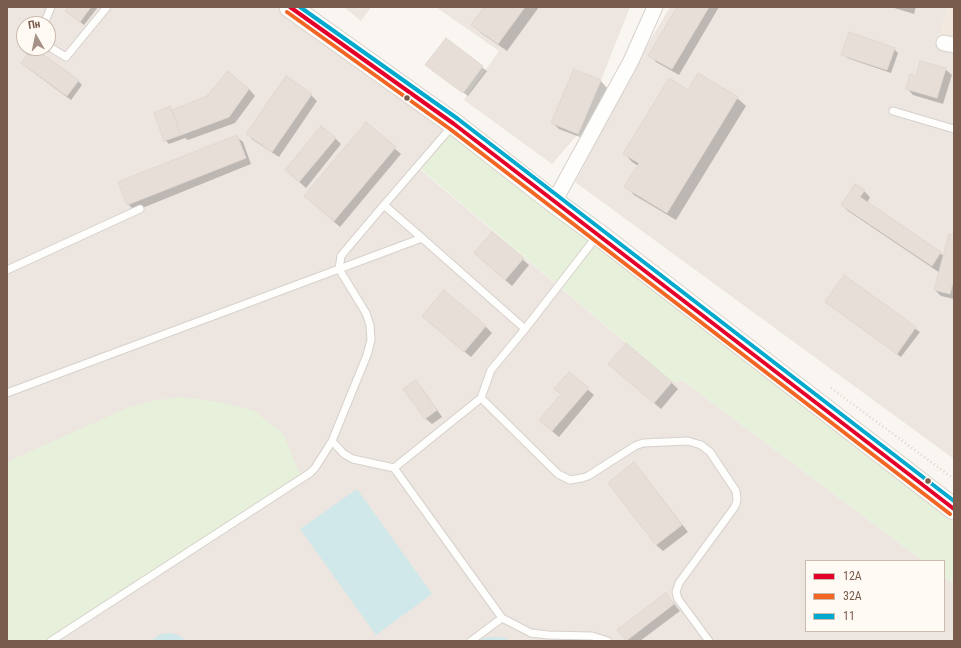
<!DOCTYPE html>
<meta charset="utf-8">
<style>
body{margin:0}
#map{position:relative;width:961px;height:648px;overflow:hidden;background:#f9f5f0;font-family:"Roboto Condensed",sans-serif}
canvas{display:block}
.frame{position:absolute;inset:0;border:8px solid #7a5c4d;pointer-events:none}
.legend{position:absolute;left:805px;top:560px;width:140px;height:72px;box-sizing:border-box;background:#fffaf3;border:1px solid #cabbb1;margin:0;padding:5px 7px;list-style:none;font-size:12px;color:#7a5c4d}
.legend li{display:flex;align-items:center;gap:8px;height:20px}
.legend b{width:20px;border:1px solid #cabbb1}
.north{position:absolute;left:16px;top:16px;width:40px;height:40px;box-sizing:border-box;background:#fffaf3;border:1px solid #cabbb1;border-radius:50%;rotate:351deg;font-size:11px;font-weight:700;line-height:16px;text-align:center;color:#7a5c4d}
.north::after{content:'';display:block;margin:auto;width:14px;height:18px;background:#a69286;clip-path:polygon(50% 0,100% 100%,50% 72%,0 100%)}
</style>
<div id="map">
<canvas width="961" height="648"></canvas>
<div class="frame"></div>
<ul class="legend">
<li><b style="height:5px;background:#e4002b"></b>12А</li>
<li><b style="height:5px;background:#f26522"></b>32А</li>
<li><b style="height:5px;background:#00a9ce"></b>11</li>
</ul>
<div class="north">Пн</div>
</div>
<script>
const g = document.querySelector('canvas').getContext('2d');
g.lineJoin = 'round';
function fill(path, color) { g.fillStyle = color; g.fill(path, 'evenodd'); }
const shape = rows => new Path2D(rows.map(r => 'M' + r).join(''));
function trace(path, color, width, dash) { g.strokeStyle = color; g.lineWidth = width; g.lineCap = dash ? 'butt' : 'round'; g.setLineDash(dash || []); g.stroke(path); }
fill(shape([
 [948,7,954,7,954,52,936,47]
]), '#f2e8de');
fill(shape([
 [7,7,290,7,454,124,417,167,672,382,683,381,923,561,806,561,806,631,944,631,944,577,954,584,954,641,7,641],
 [24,24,48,24,48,48,24,48],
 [344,7,371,7,361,21],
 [436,7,630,7,601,80,578,134,552,164,464,100,499,51],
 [670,7,948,7,936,46,954,53,954,459,575,182,640,57]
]), '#ede5e0');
fill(shape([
 [454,124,599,235,954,523,954,584,944,577,944,561,923,561,683,381,672,382,417,166],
 [182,397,226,403,254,411,283,433,302,479,51,641,7,641,7,462,127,408,151,401]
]), '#e7f0db');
fill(shape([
 [357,489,432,594,376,635,300,529],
 [170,633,178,635,186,641,151,641,161,634],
 [493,637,504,638,510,641,478,641,483,638]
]), '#d0e8ea');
fill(shape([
 [69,7,98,7,84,25,71,15],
 [485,7,539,7,507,51,481,33,473,25],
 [678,7,719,7,679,75,656,62,650,55],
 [891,7,916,7,914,14],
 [446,40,487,71,468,96,431,69],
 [894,49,898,53,891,73,847,58,843,54],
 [26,67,78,81,82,85,71,100],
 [945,69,952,75,943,104,913,95,907,88,916,77],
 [574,70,601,81,607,88,585,139,559,129,552,122],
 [249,89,255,96,235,123,188,140,185,138,169,144,165,140,170,108,173,111],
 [688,91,737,98,746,106,676,220,634,195,626,186,638,166,632,162,624,153],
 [311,95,317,101,279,157,253,140,247,134],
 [366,124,401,154,340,227,305,196],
 [236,136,243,142,251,164,135,211,128,204],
 [335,138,341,144,306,188,286,170],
 [864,191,870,197,867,203,944,256,954,237,954,299,941,296,935,290,940,273,848,211,842,205],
 [492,233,529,265,512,286,475,253],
 [844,277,920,332,901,357,826,302],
 [429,322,485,326,492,333,471,357],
 [609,364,671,382,678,389,661,409],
 [569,373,594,395,559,437,546,426,562,395,556,389],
 [416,382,422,388,442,417,432,424,425,418],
 [634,464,640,470,688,532,663,551,656,545,609,483],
 [666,594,680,611,640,641,627,641,618,630]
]), '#0003');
const building = shape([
 [68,7,91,7,80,22,65,11,68,7],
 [484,7,525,7,498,44,471,25,484,7],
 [677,7,709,7,672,69,648,56,677,7],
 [849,32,895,48,887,70,841,55,849,32],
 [446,38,483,66,463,93,425,65,446,38],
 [32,48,34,48,79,80,67,96,21,63,32,48],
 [920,61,946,68,937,98,906,89,910,74,916,76,920,61],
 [574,69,601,80,578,134,551,123,574,69],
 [228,71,249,89,229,117,181,135,172,110,207,96,228,71],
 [698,73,738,97,667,213,624,187,639,163,623,154,669,78,688,90,698,73],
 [286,76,312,94,272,152,246,134,286,76],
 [170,106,181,135,164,141,154,113,170,106],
 [366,122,396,147,334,221,304,196,366,122],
 [321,126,336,138,299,182,285,170,321,126],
 [237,135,246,158,127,205,118,182,237,135],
 [855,184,865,190,860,197,941,252,932,266,841,205,855,184],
 [492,232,524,258,505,280,474,253,492,232],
 [949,234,954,236,954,278,950,294,934,290,949,234],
 [844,275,916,327,897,354,825,302,844,275],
 [444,290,486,326,464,352,422,316,444,290],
 [626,343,672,382,654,403,608,364,626,343],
 [569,372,589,388,552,431,539,420,561,394,554,389,569,372],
 [416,380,437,410,425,419,403,389,416,380],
 [634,462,682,525,656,545,608,483,634,462],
 [666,593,674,604,626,641,617,630,666,593]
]);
fill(building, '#e6ded7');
trace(building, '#e2d8d2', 1);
const lane = shape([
 [44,24,51,7],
 [48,46,66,57,107,7],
 [893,111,954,129],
 [384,205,453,125],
 [597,236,525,329,491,370,481,398,394,468,502,618,531,633,548,635,592,636,608,641],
 [422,238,339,269,341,256,345,251,384,205,422,238,525,329],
 [7,270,140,209],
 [7,393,339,269,366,313,370,325,371,340,367,355,332,441],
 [481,398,558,474,570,480,582,478,588,476,635,446,643,443,688,441,701,445,710,452,736,491,737,499,736,504,734,508,679,583,676,592,678,599,709,641],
 [51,641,310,473,315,468,332,441,344,454,353,459,394,468],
 [471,641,502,618]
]);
const street = shape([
 [944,43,954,45],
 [554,202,631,61,655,7]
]);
const secondary = shape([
 [290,7,454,124,554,202,599,235,954,509]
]);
trace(lane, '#d7d1cb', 9);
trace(street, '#d7d1cb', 17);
trace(secondary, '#d9d2cb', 23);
trace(shape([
 [831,388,954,479]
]), '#dcd5d0', 2.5, [1, 3]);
trace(lane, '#fefefd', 7);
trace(street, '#fefefd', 15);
trace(secondary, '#fefefd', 21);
trace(shape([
 [290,7,454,124,954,509]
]), '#e4002b', 4);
trace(shape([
 [287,12,450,129,950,514]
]), '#f26522', 4);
trace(shape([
 [300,7,458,119,954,501]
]), '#00a9ce', 4);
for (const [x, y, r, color] of [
 [407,98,3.5,"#7a5c4d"],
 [928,481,3.5,"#7a5c4d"]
]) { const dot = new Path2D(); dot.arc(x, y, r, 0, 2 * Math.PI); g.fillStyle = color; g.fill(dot); trace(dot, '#fffaf3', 1.5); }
</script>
